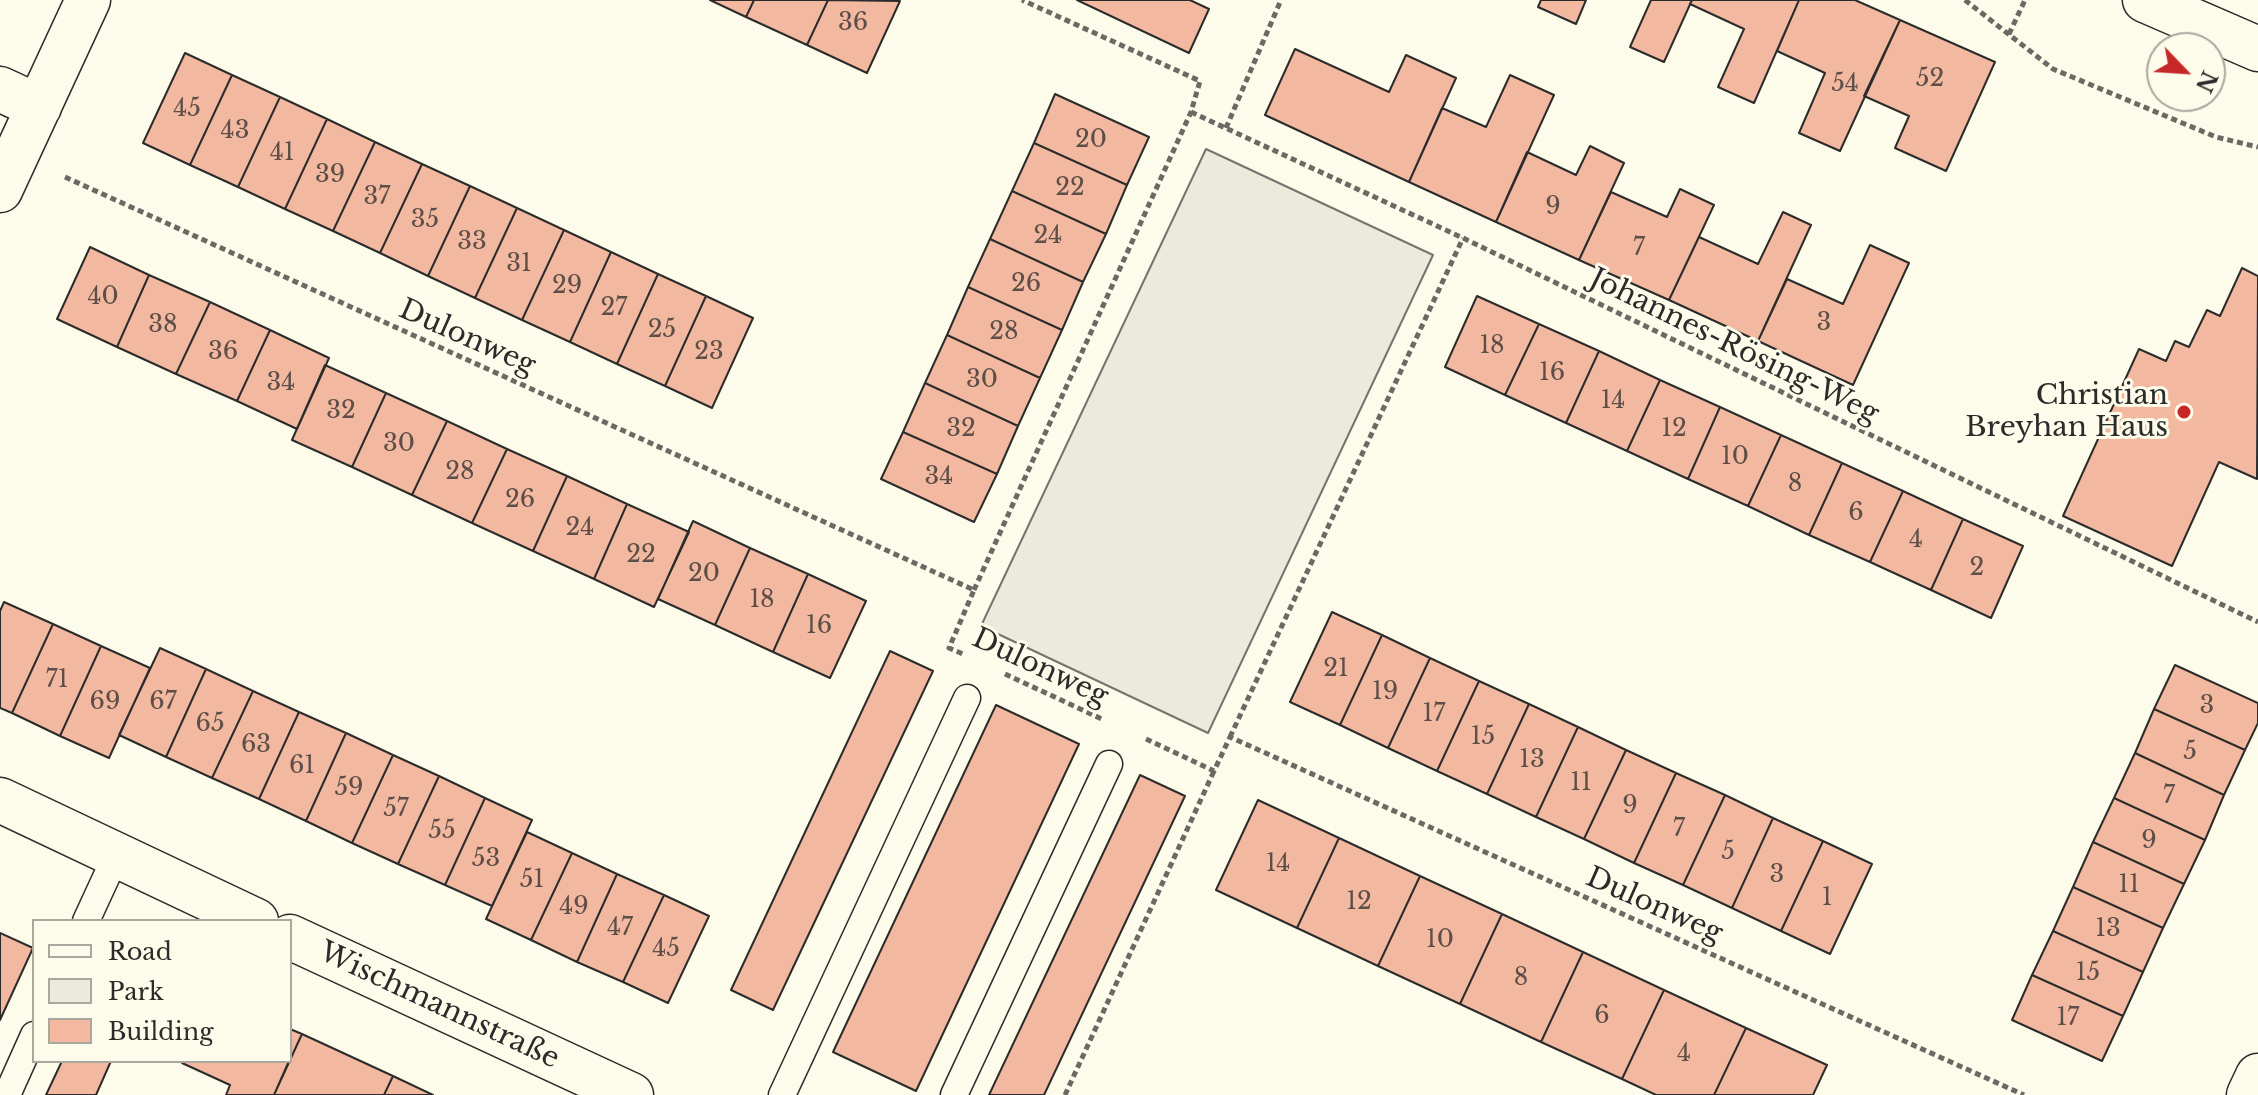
<!DOCTYPE html>
<meta charset="utf-8">
<style>
body{margin:0}
#map{position:relative;width:2258px;height:1095px;overflow:hidden;background:#fdfbea;font-family:"Libre Baskerville",serif}
canvas{display:block}
.legend{position:absolute;left:32px;top:919px;width:260px;height:144px;box-sizing:border-box;background:#fdfbea;border:2px solid #a9a89e;margin:0;padding:10px 14px;list-style:none;font-size:24px;color:#2b2b2b}
.legend li{display:flex;align-items:center;gap:16px;height:40px}
.legend b{width:40px;border:2px solid #a9a89e}
.north{position:absolute;left:2146px;top:32px;width:80px;height:80px;box-sizing:border-box;background:#fdfbea;border:2px solid #a9a89e;border-radius:50%;rotate:115deg;font-size:22px;font-weight:700;line-height:32px;text-align:center;color:#2b2b2b}
.north::after{content:'';display:block;margin:auto;width:28px;height:36px;background:#c62828;clip-path:polygon(50% 0,100% 100%,50% 72%,0 100%)}
</style>
<div id="map">
<canvas width="2258" height="1095"></canvas>
<ul class="legend">
<li><b style="height:10px;background:#fdfbea"></b>Road</li>
<li><b style="height:22px;background:#ecebdb"></b>Park</li>
<li><b style="height:22px;background:#f2b8a0"></b>Building</li>
</ul>
<div class="north">N</div>
</div>
<script>
const g = document.querySelector('canvas').getContext('2d');
g.lineJoin = 'round';
function fill(path, color) { g.fillStyle = color; g.fill(path, 'evenodd'); }
const shape = rows => new Path2D(rows.map(r => 'M' + r).join(''));
function trace(path, color, width, dash) { g.strokeStyle = color; g.lineWidth = width; g.lineCap = dash ? 'butt' : 'round'; g.setLineDash(dash || []); g.stroke(path); }
function label(font, color, halo, rows, align = 'center') {
  g.font = font + ' "Libre Baskerville",serif'; g.lineWidth = 6; g.setLineDash([]); g.textBaseline = 'middle'; g.strokeStyle = halo; g.fillStyle = color; for (const [text, x, y, turn = 0] of rows) {
    g.save(); g.translate(x, y); g.rotate((+turn || 0) * Math.PI / 180); g.textAlign = isNaN(turn) ? turn : align; if (halo) g.strokeText(text, 0, 0); g.fillText(text, 0, 0); g.restore();
  }
}
const green = shape([
 [1206,149,1433,255,1208,733,981,626,1206,149]
]);
fill(green, '#ecebdb');
trace(green, '#74746e', 2);
const building = shape([
 [710,0,754,0,746,17,710,0],
 [754,0,828,0,807,45,746,17,754,0],
 [828,0,900,1,867,73,807,45,828,0],
 [1077,0,1190,0,1209,9,1189,53,1077,0],
 [1541,0,1586,0,1576,24,1538,7,1541,0],
 [1651,0,1692,0,1664,62,1630,47,1651,0],
 [1692,0,1799,0,1754,103,1718,87,1744,29,1690,4,1692,0],
 [1799,0,1855,0,1900,20,1840,151,1799,133,1825,73,1777,51,1799,0],
 [1900,20,1995,62,1946,171,1895,148,1909,116,1864,96,1900,20],
 [1295,49,1389,92,1406,55,1456,78,1409,182,1265,115,1295,49],
 [185,53,232,75,190,165,143,143,185,53],
 [232,75,280,97,238,187,190,165,232,75],
 [1510,75,1554,95,1496,222,1409,182,1442,108,1486,127,1510,75],
 [1055,94,1149,137,1127,185,1034,143,1055,94],
 [280,97,327,119,285,209,238,187,280,97],
 [327,119,375,142,333,231,285,209,327,119],
 [375,142,422,164,380,253,333,231,375,142],
 [1034,143,1127,185,1106,234,1012,191,1034,143],
 [1590,146,1624,163,1579,260,1496,222,1527,152,1576,175,1590,146],
 [422,164,470,186,428,276,380,253,422,164],
 [470,186,517,208,475,298,428,276,470,186],
 [1680,189,1714,205,1669,300,1579,260,1611,192,1667,217,1680,189],
 [1012,191,1106,234,1083,282,990,239,1012,191],
 [517,208,564,230,522,320,475,298,517,208],
 [1783,212,1811,225,1758,341,1669,300,1699,237,1758,264,1783,212],
 [564,230,611,252,570,342,522,320,564,230],
 [990,239,1083,282,1062,330,968,287,990,239],
 [1870,245,1909,263,1853,385,1758,341,1787,279,1843,304,1870,245],
 [90,247,149,275,117,347,57,319,90,247],
 [611,252,658,274,617,364,570,342,611,252],
 [2242,268,2258,276,2257,479,2219,462,2172,566,2063,516,2139,349,2166,361,2175,341,2189,347,2207,310,2220,316,2242,268],
 [658,274,706,296,665,386,617,364,658,274],
 [149,275,210,302,176,374,117,347,149,275],
 [968,287,1062,330,1040,378,947,335,968,287],
 [706,296,753,318,712,408,665,386,706,296],
 [1477,296,1539,324,1505,395,1445,367,1477,296],
 [210,302,270,330,237,401,176,374,210,302],
 [1539,324,1599,351,1566,423,1505,395,1539,324],
 [270,330,329,358,297,429,237,401,270,330],
 [947,335,1040,378,1018,426,925,383,947,335],
 [1599,351,1660,380,1627,451,1566,423,1599,351],
 [325,365,386,393,352,467,292,440,325,365],
 [1660,380,1720,407,1688,479,1627,451,1660,380],
 [925,383,1018,426,997,474,903,432,925,383],
 [386,393,447,421,412,495,352,467,386,393],
 [1720,407,1781,435,1748,506,1688,479,1720,407],
 [447,421,507,449,472,523,412,495,447,421],
 [903,432,997,474,974,522,881,479,903,432],
 [1781,435,1842,463,1809,535,1748,506,1781,435],
 [507,449,567,476,533,551,472,523,507,449],
 [1842,463,1903,491,1870,562,1809,535,1842,463],
 [567,476,627,504,594,579,533,551,567,476],
 [1903,491,1963,519,1931,590,1870,562,1903,491],
 [627,504,689,532,654,607,594,579,627,504],
 [1963,519,2023,546,1991,618,1931,590,1963,519],
 [693,521,750,548,715,625,658,599,693,521],
 [750,548,808,574,773,652,715,625,750,548],
 [808,574,866,601,830,678,773,652,808,574],
 [4,602,53,624,12,713,0,708,0,611,4,602],
 [1332,612,1382,635,1340,725,1290,702,1332,612],
 [53,624,101,646,60,736,12,713,53,624],
 [1382,635,1430,658,1388,748,1340,725,1382,635],
 [101,646,150,668,109,758,60,736,101,646],
 [160,648,206,669,166,757,119,735,160,648],
 [890,651,933,671,773,1010,731,990,890,651],
 [1430,658,1479,681,1437,771,1388,748,1430,658],
 [2175,665,2258,703,2258,723,2245,750,2154,709,2175,665],
 [206,669,253,691,212,778,166,757,206,669],
 [1479,681,1529,704,1487,794,1437,771,1479,681],
 [253,691,299,712,259,799,212,778,253,691],
 [1529,704,1578,727,1536,817,1487,794,1529,704],
 [996,705,1079,744,916,1091,833,1052,996,705],
 [2154,709,2245,750,2224,795,2135,753,2154,709],
 [299,712,346,733,306,821,259,799,299,712],
 [1578,727,1626,750,1584,839,1536,817,1578,727],
 [346,733,393,755,352,843,306,821,346,733],
 [1626,750,1676,773,1634,863,1584,839,1626,750],
 [2135,753,2224,795,2205,840,2114,798,2135,753],
 [393,755,439,776,398,864,352,843,393,755],
 [1676,773,1725,795,1683,885,1634,863,1676,773],
 [1140,775,1185,796,1044,1095,989,1095,1140,775],
 [439,776,485,798,445,885,398,864,439,776],
 [1725,795,1773,818,1732,908,1683,885,1725,795],
 [485,798,532,820,492,906,445,885,485,798],
 [2114,798,2205,840,2184,884,2093,842,2114,798],
 [1258,800,1339,838,1297,928,1216,890,1258,800],
 [1773,818,1823,841,1781,931,1732,908,1773,818],
 [527,832,572,853,531,940,486,919,527,832],
 [1339,838,1420,876,1378,966,1297,928,1339,838],
 [1823,841,1872,864,1830,954,1781,931,1823,841],
 [2093,842,2184,884,2163,928,2073,887,2093,842],
 [572,853,617,874,577,962,531,940,572,853],
 [617,874,664,895,623,982,577,962,617,874],
 [1420,876,1502,914,1460,1004,1378,966,1420,876],
 [2073,887,2163,928,2143,972,2053,931,2073,887],
 [664,895,709,916,668,1003,623,982,664,895],
 [1502,914,1583,952,1541,1042,1460,1004,1502,914],
 [2053,931,2143,972,2123,1016,2032,975,2053,931],
 [0,933,33,948,0,1020,0,933],
 [1583,952,1664,990,1622,1079,1541,1042,1583,952],
 [2032,975,2123,1016,2102,1061,2012,1020,2032,975],
 [1664,990,1746,1028,1714,1095,1656,1095,1622,1079,1664,990],
 [1746,1028,1827,1065,1813,1095,1714,1095,1746,1028],
 [290,1029,302,1034,290,1060,290,1029],
 [302,1034,393,1076,384,1095,274,1095,302,1034],
 [62,1061,111,1061,96,1095,46,1095,62,1061],
 [182,1061,289,1061,274,1095,226,1095,230,1085,182,1063,182,1061],
 [393,1076,433,1095,384,1095,393,1076]
]);
fill(building, '#f2b8a0');
trace(building, '#2b2b2b', 2);
const lane = shape([
 [86,921,116,856],
 [7,1095,34,1035],
 [782,1095,967,698],
 [954,1095,1109,764]
]);
const street = shape([
 [0,89,39,107],
 [0,190,88,0],
 [0,800,256,921],
 [290,937,631,1095],
 [2249,1095,2258,1076]
]);
const secondary = shape([
 [2145,0,2258,49]
]);
trace(lane, '#2b2b2b', 29);
trace(street, '#2b2b2b', 47);
trace(secondary, '#2b2b2b', 47);
trace(shape([
 [1965,0,2053,69,2216,137,2258,147],
 [2009,34,2025,0],
 [1191,112,1463,238,2258,622],
 [1226,128,1281,0],
 [65,177,974,590,949,648,963,654],
 [974,590,1191,112,1200,81,1022,0],
 [1005,674,1104,720],
 [1230,737,1463,238],
 [1146,739,1214,771,1230,737,2024,1095],
 [1065,1095,1214,771]
]), '#6a6964', 5, [6, 4]);
trace(lane, '#fdfbea', 26);
trace(street, '#fdfbea', 44);
trace(secondary, '#fdfbea', 44);
for (const [x, y, r, color] of [
 [2184,412,8,"#c62828"]
]) { const dot = new Path2D(); dot.arc(x, y, r, 0, 2 * Math.PI); g.fillStyle = color; g.fill(dot); trace(dot, '#fdfbea', 3); }
label('24px', '#5d4e48', null, [
 ["36",853,23],
 ["52",1930,79],
 ["54",1845,84],
 ["45",187,109],
 ["43",235,131],
 ["20",1091,140],
 ["41",282,153],
 ["39",330,175],
 ["22",1070,188],
 ["37",377,197],
 ["9",1553,207],
 ["35",425,220],
 ["24",1048,236],
 ["33",472,242],
 ["7",1639,248],
 ["31",519,264],
 ["26",1026,284],
 ["29",567,286],
 ["40",103,297],
 ["27",614,308],
 ["3",1824,323],
 ["38",163,325],
 ["25",662,330],
 ["28",1004,332],
 ["18",1492,346],
 ["36",223,352],
 ["23",709,352],
 ["16",1552,373],
 ["30",982,380],
 ["34",281,383],
 ["14",1613,401],
 ["32",341,411],
 ["32",961,429],
 ["12",1674,429],
 ["30",399,444],
 ["10",1735,457],
 ["28",460,472],
 ["34",939,477],
 ["8",1795,484],
 ["26",520,500],
 ["6",1856,513],
 ["24",580,528],
 ["4",1916,540],
 ["22",641,555],
 ["2",1977,568],
 ["20",704,574],
 ["18",762,600],
 ["16",819,626],
 ["21",1336,669],
 ["71",57,680],
 ["19",1385,692],
 ["69",105,702],
 ["67",163,702],
 ["3",2207,706],
 ["17",1434,714],
 ["65",210,724],
 ["15",1483,737],
 ["63",256,745],
 ["5",2190,752],
 ["13",1532,760],
 ["61",302,766],
 ["11",1581,783],
 ["59",349,788],
 ["7",2169,796],
 ["9",1630,806],
 ["57",396,809],
 ["7",1679,829],
 ["55",442,831],
 ["9",2149,841],
 ["5",1728,852],
 ["53",486,859],
 ["14",1278,864],
 ["3",1777,875],
 ["51",532,880],
 ["11",2129,885],
 ["1",1827,898],
 ["12",1359,902],
 ["49",574,907],
 ["47",620,928],
 ["13",2108,929],
 ["10",1440,940],
 ["45",666,949],
 ["15",2088,973],
 ["8",1521,978],
 ["6",1602,1016],
 ["17",2068,1018],
 ["4",1684,1054]
]);
label('28px', '#2b2b2b', '#fdfbea', [
 ["Dulonweg",467,338,24],
 ["Johannes-Rösing-Weg",1734,347,26],
 ["Dulonweg",1040,668,25],
 ["Dulonweg",1654,906,24],
 ["Wischmannstraße",439,1006,25]
]);
label('28px', '#2b2b2b', '#fdfbea', [
 ["Christian",2168,396],
 ["Breyhan Haus",2168,428]
], 'right');
</script>
